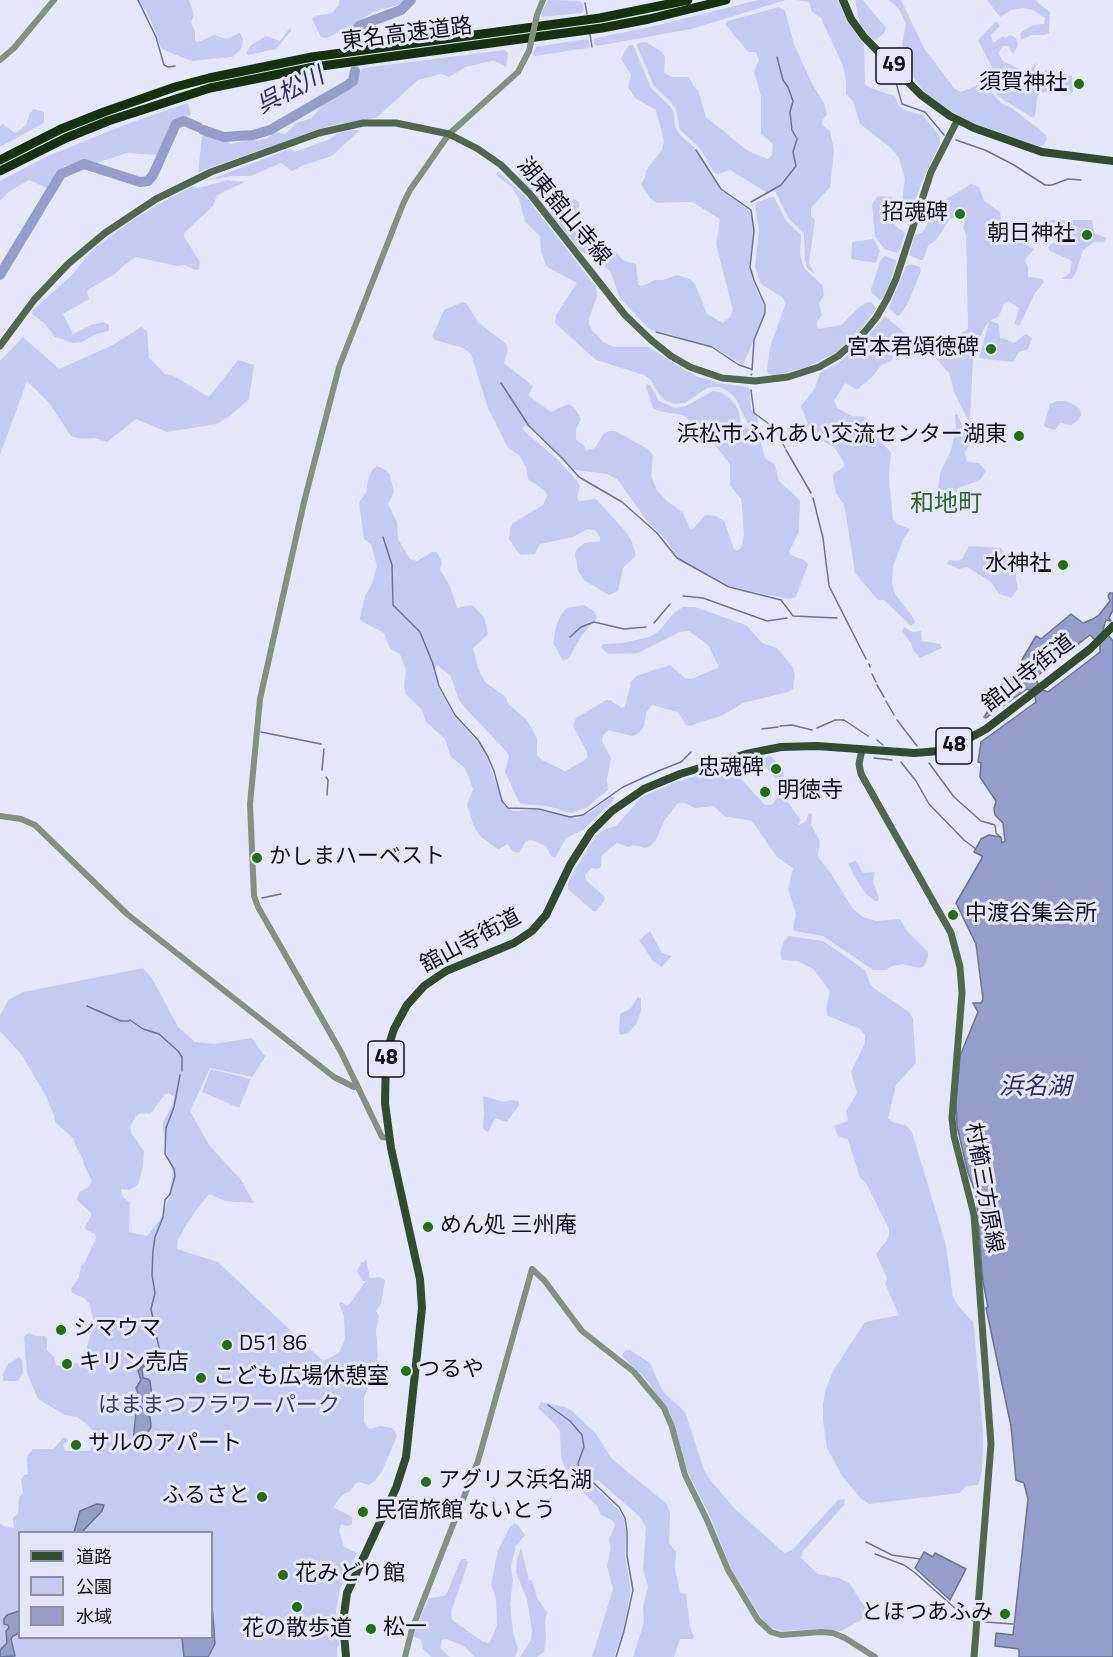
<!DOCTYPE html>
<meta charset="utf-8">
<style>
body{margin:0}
#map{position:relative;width:1113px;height:1657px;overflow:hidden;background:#e4e7fa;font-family:"Titillium Web","Noto Sans JP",sans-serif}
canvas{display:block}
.legend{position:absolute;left:18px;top:1531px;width:195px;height:108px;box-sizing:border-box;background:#e4e7fa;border:2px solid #8e91a0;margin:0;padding:8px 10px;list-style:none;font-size:18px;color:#0e101a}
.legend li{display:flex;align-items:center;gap:12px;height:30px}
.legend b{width:30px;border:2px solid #8e91a0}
</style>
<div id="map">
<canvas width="1113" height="1657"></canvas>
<ul class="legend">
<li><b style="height:8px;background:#324a2d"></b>道路</li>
<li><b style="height:16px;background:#c4caf2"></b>公園</li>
<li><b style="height:16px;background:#969dca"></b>水域</li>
</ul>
</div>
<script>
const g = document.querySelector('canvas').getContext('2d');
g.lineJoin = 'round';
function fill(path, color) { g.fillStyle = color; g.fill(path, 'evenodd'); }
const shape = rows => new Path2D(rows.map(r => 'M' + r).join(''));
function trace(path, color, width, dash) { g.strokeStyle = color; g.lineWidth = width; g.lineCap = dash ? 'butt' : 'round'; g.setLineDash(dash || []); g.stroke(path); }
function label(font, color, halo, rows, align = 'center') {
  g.font = font + ' "Titillium Web","Noto Sans JP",sans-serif'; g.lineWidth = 6; g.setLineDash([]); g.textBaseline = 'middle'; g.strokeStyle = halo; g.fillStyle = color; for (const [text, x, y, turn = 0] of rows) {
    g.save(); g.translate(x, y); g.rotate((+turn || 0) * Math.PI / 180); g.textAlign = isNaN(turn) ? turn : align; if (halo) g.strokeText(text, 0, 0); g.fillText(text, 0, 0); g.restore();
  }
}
fill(shape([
 [139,0,189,0,194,15,191,22,195,32,195,41,198,42,214,35,226,39,240,33,243,39,241,50,232,57,192,61,166,51,161,48,151,20],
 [340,0,407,0,399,5,372,12,356,25,326,38,321,37,312,19,315,16,332,13,338,6],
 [548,0,581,1,584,10,581,13,542,17,541,14],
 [758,0,786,0,691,29,597,46,594,44,594,39,596,38,650,27],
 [796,0,839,0,847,21,864,45,865,84,870,88,895,96,898,105,904,110,923,115,940,137,940,143,921,184,908,222,903,222,900,217,905,179,899,158,890,147,860,124,853,101,846,94,846,80,843,66,821,18,812,12,809,2],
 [855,0,863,0,886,28,884,33,876,40,872,39,860,24],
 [888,0,901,0,925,50,955,89,961,92,978,85,985,85,1001,103,1012,108,1045,134,1047,139,1044,145,1038,146,968,121,937,103,924,92,914,78,902,45,906,24,899,9],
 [987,0,1037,0,1038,3,1050,12,1049,33,1045,35,1031,35,1021,40,1020,34,1022,31,1034,25,1044,24,1045,18,1033,10,1023,8,1011,10,1000,17],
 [779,7,785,11,794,44,812,84,825,105,827,115,822,119,822,125,830,131,834,150,830,187,811,208,811,216,815,220,809,263,815,274,808,269,805,260,804,233,789,219,775,191,766,192,730,170,718,174,714,172,700,148,680,130,676,109,671,102,654,86,637,46,638,43,646,42,662,52,665,57,664,73,672,77,689,77,694,87,698,90,706,117,748,151,768,159,772,155,773,144,761,134,761,96,754,72,759,60,756,52,748,52,725,24,728,21],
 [995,22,997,22,1000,26,991,35,993,43,1003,36,1005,38,1011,35,1016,38,1018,46,1013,54,1008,46,1003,46,998,53,1003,61,1028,73,1036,62,1034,77,1039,82,1042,80,1043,73,1047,69,1072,76,1073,92,1068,95,1045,92,1039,93,1037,99,1035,116,1033,118,998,96,986,79,992,67,978,40],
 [290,28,291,31,276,49,248,55,246,54,250,46,266,36,280,41],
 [586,39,589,41,590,46,588,48,535,56,533,55,536,47],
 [630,45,633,45,651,88,671,107,674,114,675,127,680,135,694,147,720,189,747,208,751,215,754,231,750,267,753,281,764,306,765,313,743,365,712,346,685,340,671,334,654,331,648,328,620,298,610,271,578,248,518,174,525,165,528,164,551,185,579,202,579,215,590,233,608,244,624,261,636,264,638,285,643,286,655,280,663,280,677,275,690,279,695,284,707,314,723,323,730,317,733,310,716,244,720,219,692,202,657,203,650,198,641,184,645,178,646,171,662,150,664,141,656,110,635,98,628,87,631,75,621,59,626,49],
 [505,50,508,53,506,67,495,61,491,61,466,67,449,77,441,74,418,80,376,118,329,126,198,172,202,137,205,134,232,144,251,139,258,141,268,138,274,132,285,134,297,123,312,118,325,101,351,85,363,68],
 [188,103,191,115,173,124,157,155,127,153,96,163,64,166,49,189,29,180,7,193,0,201,0,181,48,156,127,124],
 [34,109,44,112,44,123,0,147,0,126,3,124,15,133,26,125,30,113],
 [352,130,360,130,332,156,304,165,292,171,281,163,251,176,231,176,206,181,290,149,295,152,330,139,338,133],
 [498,171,526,197,596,287,597,297,589,318,589,324,592,330,603,342,614,347,649,347,678,366,698,377,720,383,748,387,750,391,751,409,758,418,758,424,752,425,747,422,736,399,728,391,719,387,707,388,685,403,675,404,666,401,659,394,651,380,644,375,596,360,557,325,555,322,556,315,577,283,547,267,541,252,540,236,525,222,519,199,512,187,496,175],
 [227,180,245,182,217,195,213,206,184,233,184,237,200,262,199,269,196,270,184,265,177,266,136,257,124,265,115,274,89,289,87,292,89,299,63,314,73,334,91,325,104,322,109,325,109,331,96,334,82,342,73,343,55,337,44,323,32,314,33,310,74,273,90,252,128,223,159,204,193,186,198,188],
 [971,184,979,187,984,201,1000,212,1001,219,1009,225,1012,232,1025,237,1026,245,1034,249,1025,260,1028,268,1028,277,1042,279,1044,282,1035,293,1019,326,1015,324,1015,322,1019,308,1008,301,1004,304,999,316,990,321,999,324,1000,339,1003,338,1014,343,1026,334,1032,338,1028,349,1019,352,1013,362,979,358,989,322,985,326,973,357,970,424,955,394,949,373,930,352,938,343,954,340,958,335,968,329,966,235,963,228,965,221,957,217,950,219,936,240,928,246,923,260,920,260,909,255,915,235,923,232,937,205],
 [878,196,891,197,894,199,892,219,896,226,905,233,900,250,897,253,884,249,875,236,872,204],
 [772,197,774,197,786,221,801,235,800,254,804,268,822,285,824,295,819,303,822,315,817,322,818,329,841,325,859,307,867,302,872,303,876,309,859,332,835,353,807,367,774,376,768,373,767,370,770,347,786,303,782,297,761,284,755,267,759,231,755,205,758,202],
 [1048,220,1092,220,1094,233,1106,238,1104,242,1094,242,1083,250,1075,275,1071,279,1061,279,1070,273,1072,261,1050,251,1048,247,1051,244,1066,240,1068,231,1048,223],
 [873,239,880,250,876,263,851,259,852,242],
 [885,256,896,260,896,263,888,288,884,297,880,300,872,293,871,289,881,259],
 [910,264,920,267,921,271,908,303,900,315,897,316,889,308,906,266],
 [463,302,467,304,478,322,506,344,508,350,504,363,533,386,529,395,530,397,551,412,568,404,574,407,581,419,576,429,576,440,584,445,586,450,595,448,604,433,610,431,615,431,648,449,653,455,651,476,657,490,666,500,683,513,690,529,694,528,705,515,717,516,724,521,734,549,737,551,741,548,744,536,742,506,741,499,730,485,730,464,709,438,683,415,658,411,653,408,646,387,647,384,650,385,659,401,675,408,686,406,713,391,722,393,730,398,738,409,741,423,759,437,765,458,775,465,779,481,800,500,799,531,789,552,791,555,804,560,808,564,796,597,789,599,734,588,683,561,677,557,667,541,648,522,617,479,607,474,575,470,532,428,525,426,522,428,524,431,558,460,578,482,580,486,577,498,579,501,596,499,627,533,632,542,636,556,623,568,618,591,609,595,585,581,578,571,575,554,577,549,585,543,600,541,600,537,595,530,588,529,573,537,540,544,535,554,520,555,509,539,510,528,513,523,543,505,547,496,545,491,528,479,526,467,519,455,508,448,488,408,471,354,463,348,435,340,432,337,444,310],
 [885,316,906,334,907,344,899,348,890,362,881,365,873,376,857,390,845,383,834,401,837,408,852,416,866,417,877,438,891,452,889,478,893,520,897,524,910,529,903,540,893,566,892,584,895,594,914,619,915,622,911,626,884,600,878,600,855,573,846,515,844,505,836,493,833,478,834,473,844,467,844,463,835,448,820,439,813,438,801,406,815,388,820,373,841,361,858,347],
 [141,327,147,331,149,358,165,374,174,376,209,397,238,360,254,365,249,399,229,417,216,424,167,432,136,419,107,442,95,438,82,439,71,436,50,404,27,381,0,455,0,361,23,337,59,369,111,346],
 [1065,401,1071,403,1080,409,1081,415,1077,421,1071,425,1060,423,1055,430,1045,427,1044,424,1050,404,1057,401],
 [957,414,971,443,965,452,967,462,979,463,986,471,980,480,958,488,957,493,961,507,958,509,944,504,942,496,938,492,940,473,951,450,956,427,955,415],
 [377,466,386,470,390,475,394,492,388,504,397,522,398,539,410,559,417,561,432,552,437,552,442,562,440,570,450,586,457,608,472,605,484,617,488,634,473,648,478,668,485,682,506,697,508,704,525,718,529,724,537,738,537,755,542,760,565,771,585,760,587,758,587,752,573,726,576,718,606,700,610,700,622,708,625,707,631,682,636,676,670,665,685,678,691,679,718,668,718,665,708,645,689,631,680,632,638,653,608,654,601,647,603,644,623,643,649,637,658,632,674,613,683,607,695,607,746,625,762,643,777,648,793,667,795,675,793,689,788,692,743,703,723,715,690,726,686,725,678,712,652,705,646,713,644,726,638,734,632,736,608,730,603,736,602,741,611,758,607,779,608,790,586,808,570,813,548,806,522,804,519,802,505,772,509,756,507,752,467,710,460,702,450,675,437,665,434,670,438,687,454,715,477,741,486,755,504,806,513,811,539,810,576,818,589,813,610,797,614,797,613,801,583,830,566,838,555,858,551,856,546,846,531,840,526,841,519,853,512,851,508,844,499,849,496,848,480,836,473,824,467,805,473,789,465,768,451,757,445,739,426,722,422,710,405,693,404,686,406,670,400,654,390,649,384,633,363,622,360,619,365,596,372,584,377,566,371,544,364,539,359,502,366,492,368,481,372,470],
 [969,546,1001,548,1005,554,1017,559,1016,579,1018,589,1011,598,999,594,991,582,967,567,959,569,947,564,949,560,957,561,962,559],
 [584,605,595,612,597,618,582,635,569,658,563,661,553,643,556,627,561,615,567,608],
 [904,627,913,632,921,631,922,641,940,644,942,648,920,658,913,650,911,643,902,631],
 [771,756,784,773,783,777,776,779,766,767,742,774,741,779,765,805,772,805,779,795,787,801,801,820,797,826,805,822,809,813,812,814,811,825,820,841,818,857,830,872,853,909,863,917,876,921,900,919,906,930,928,952,928,958,923,967,919,968,903,964,892,966,886,970,873,970,823,936,794,931,793,928,796,914,788,889,793,868,777,857,752,821,724,816,714,806,695,808,685,803,678,803,664,821,656,840,650,846,645,848,633,845,629,847,617,843,602,855,601,867,597,869,592,868,585,875,586,880,605,897,604,901,596,911,593,911,568,889,568,883,576,868,596,836,603,830,616,826,642,797,673,783,748,760],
 [856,861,863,873,875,872,873,882,879,898,878,901,875,901,865,893,855,877,848,863],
 [650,931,662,953,672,956,662,967,653,961,639,940],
 [789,936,823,941,865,970,871,986,909,1012,913,1019,916,1063,896,1085,888,1118,893,1122,907,1126,912,1132,946,1245,953,1297,959,1307,973,1322,974,1327,983,1436,982,1471,978,1485,967,1486,959,1493,869,1504,861,1499,842,1476,827,1448,823,1420,823,1403,827,1386,833,1371,865,1322,899,1315,885,1284,887,1278,876,1254,887,1240,889,1235,889,1229,866,1183,860,1178,848,1140,838,1136,834,1126,848,1121,846,1111,857,1093,851,1072,865,1043,865,1035,860,1029,828,1016,826,1009,830,991,813,969,798,961,782,960,780,952,784,941],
 [143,968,153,980,178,1027,195,1042,214,1044,252,1038,263,1054,266,1056,252,1077,210,1068,190,1111,209,1145,241,1180,254,1203,225,1201,209,1194,197,1209,185,1227,178,1240,177,1249,218,1262,323,1361,339,1353,345,1339,344,1316,339,1304,341,1302,348,1306,366,1281,363,1281,357,1271,361,1263,366,1260,370,1278,380,1277,385,1280,381,1304,376,1311,379,1316,376,1330,378,1356,374,1376,364,1397,364,1422,369,1429,381,1426,391,1428,395,1431,397,1436,382,1471,375,1481,369,1485,359,1482,355,1484,350,1491,342,1495,333,1507,352,1517,352,1524,347,1526,341,1524,339,1531,344,1547,357,1553,340,1589,338,1599,336,1611,339,1646,337,1647,337,1657,0,1657,0,1524,6,1527,14,1528,13,1518,18,1514,19,1497,23,1493,21,1480,24,1475,28,1474,27,1459,28,1455,33,1449,53,1449,64,1437,68,1440,63,1445,65,1451,90,1451,95,1434,88,1425,77,1417,65,1415,38,1399,27,1373,24,1337,28,1333,36,1336,45,1336,47,1339,47,1350,54,1357,56,1365,69,1368,73,1363,78,1363,86,1369,91,1361,87,1357,87,1346,94,1323,89,1303,84,1298,72,1293,71,1289,79,1277,81,1266,85,1262,96,1238,95,1234,86,1230,85,1227,91,1216,91,1213,77,1200,79,1192,89,1187,92,1181,84,1165,83,1159,75,1145,74,1139,55,1122,54,1116,46,1096,21,1054,0,1031,0,1016,8,1000,23,992],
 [169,1093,174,1097,173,1103,163,1123,165,1148,173,1172,170,1193,162,1217,147,1236,129,1232,130,1203,123,1197,121,1189,129,1190,138,1185,143,1166,144,1151,132,1134,130,1127,136,1116,141,1113,149,1114,152,1112,164,1095],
 [20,1532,212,1532,212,1638,20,1638],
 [638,997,641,998,641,1010,637,1023,628,1033,620,1035,619,1032,620,1014,631,1008],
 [211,1069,251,1079,239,1108,202,1092],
 [483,1096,503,1102,511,1100,519,1101,519,1105,507,1122,495,1118,488,1132,483,1129,484,1114],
 [626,1350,630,1350,650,1363,663,1392,685,1412,704,1470,710,1480,736,1510,781,1550,785,1553,792,1550,838,1500,845,1499,844,1505,803,1551,801,1558,818,1574,839,1578,849,1583,865,1607,866,1612,861,1620,841,1631,821,1629,782,1631,772,1628,764,1622,731,1569,711,1518,688,1473,670,1413,645,1378,624,1358,622,1355],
 [19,1357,22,1360,23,1373,18,1381,3,1381,3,1374,7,1365],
 [541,1402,565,1407,572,1411,596,1434,612,1459,667,1504,670,1513,669,1543,676,1552,675,1569,680,1593,686,1594,690,1627,694,1637,693,1639,680,1639,674,1657,633,1657,644,1622,643,1607,648,1586,643,1570,646,1527,640,1517,598,1480,594,1482,595,1487,617,1508,624,1519,626,1531,625,1556,631,1590,623,1631,614,1657,592,1657,613,1589,607,1566,611,1548,609,1540,615,1525,613,1521,601,1515,597,1506,576,1485,565,1469,561,1457,560,1432,555,1424,540,1410,538,1407],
 [514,1523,518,1525,525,1535,516,1546,511,1566,513,1580,510,1604,513,1632,518,1649,515,1657,475,1657,464,1646,446,1639,442,1640,440,1648,450,1657,431,1657,423,1649,421,1640,413,1636,415,1630,429,1598,444,1596,447,1593,461,1559,465,1559,468,1562,467,1566,451,1612,452,1620,483,1642,489,1643,491,1640,497,1625,496,1598,491,1585,498,1550,510,1527],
 [521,1548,529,1580,532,1580,537,1598,547,1612,545,1622,546,1639,544,1652,537,1657,520,1657,531,1640,532,1630,527,1600,516,1572,517,1559]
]), '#c4caf2');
const water = shape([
 [1110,593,1113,593,1113,610,1109,618,1111,621,1106,620,1103,629,1113,641,1113,1657,1019,1657,1019,1649,995,1646,996,1633,1013,1635,1028,1499,1024,1483,1016,1480,1011,1426,986,1308,988,1307,983,1282,976,1193,968,1173,957,1126,956,1101,960,1056,978,1012,973,1003,981,1003,983,999,976,944,956,903,982,858,982,856,974,852,981,839,989,835,1001,837,1002,843,1005,841,1003,823,995,815,994,809,996,801,980,777,981,763,978,762,981,742,1036,702,1035,697,1031,691,1027,689,986,718,984,717,1007,682,1009,682,1036,636,1041,639,1071,614,1083,623,1093,619,1099,615,1110,601,1108,596,1110,593],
 [1090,635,1100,645,1100,652,1048,692,1042,690,1036,680,1037,676,1090,635],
 [152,1356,142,1370,143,1378,148,1379,150,1381,153,1403,147,1406,142,1401,140,1406,150,1417,151,1427,140,1444,135,1445,133,1442,136,1412,141,1400,136,1388,141,1380,138,1371,152,1356],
 [97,1504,104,1505,102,1511,82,1532,74,1532,80,1511,97,1504],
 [924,1552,933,1557,935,1553,966,1569,950,1600,915,1568,924,1552],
 [212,1604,215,1644,208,1657,184,1657,182,1638,212,1638,212,1604],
 [19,1611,19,1633,13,1636,11,1639,15,1656,0,1657,0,1650,7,1643,6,1631,9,1628,8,1625,4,1624,4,1619,7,1615,19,1611]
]);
fill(water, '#969dca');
trace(water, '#6d7395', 1.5);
trace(shape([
 [138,0,156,37,164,65,168,67,175,66],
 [585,3,587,14],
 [590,34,592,47],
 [895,79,902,104,925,112,944,135],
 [956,140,985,150,1014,165,1045,185,1052,185,1068,179,1081,180],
 [696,150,721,189,751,210,754,231,750,267,754,280,765,305,765,313,754,340,752,370],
 [751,202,781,185,796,166,793,152,797,139,792,130,790,112,793,101,788,87,783,80,777,57],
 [656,332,712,347,739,365,751,369],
 [751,375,752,374],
 [501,383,529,426,563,459,579,477,622,502,657,533,677,558,729,587,781,600,793,616,837,618],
 [751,390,754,413,776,429,785,448],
 [786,450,811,493],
 [813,498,823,538,829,586,866,659],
 [383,537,392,565,393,605,420,632,433,664,439,686,455,715,478,740,487,755,494,771,502,801,508,808,539,809,570,817,583,815,623,787,658,771,681,762,691,752],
 [683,596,703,598,767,621,787,618],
 [654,623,670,604],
 [570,637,581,627,594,622,624,629,646,627],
 [869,664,870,667],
 [872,674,876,682],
 [877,685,884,697],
 [886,701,894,715],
 [897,720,917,746],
 [780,726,792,725,812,730],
 [817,728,835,720,844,720,868,736],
 [762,729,778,727],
 [261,732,321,744],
 [877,740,883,745],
 [874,758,892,760],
 [901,762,916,781,929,804,964,840,976,849],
 [929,763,954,797,981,821,995,825,996,833,1000,837],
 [322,770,324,749],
 [326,777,328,780,327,795],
 [262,898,281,894],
 [87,1006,121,1021,129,1021],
 [130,1020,143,1029,159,1034,178,1051,182,1057,182,1071],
 [155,1356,159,1348,151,1309,155,1293,152,1275,153,1251,155,1237,163,1217,165,1200,170,1194,175,1176,174,1169,165,1154,166,1128,174,1107,180,1075],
 [548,1405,570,1421,582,1435,584,1447,578,1463,579,1469,619,1507,625,1518,627,1531,627,1556,633,1590,624,1631,616,1657],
 [866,1542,892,1555,920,1559],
 [875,1554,904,1565,914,1572,956,1609,973,1621],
 [985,1622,1013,1624]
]), '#6d7395', 1.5);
trace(shape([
 [351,42,351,36,359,26,401,10,411,0],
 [203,130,224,137,253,135,270,130,346,86,353,81,355,71],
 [0,275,61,174,84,164,140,182,148,181,153,175,176,124,184,121,198,127]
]), '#969dca', 10);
trace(shape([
 [537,15,543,0],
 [0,60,14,48,54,0],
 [0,816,21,819,35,825,127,914,334,1077,354,1087,357,1085],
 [389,1138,382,1137,341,1052,258,907,254,896,250,804,260,699,304,502,339,367,403,204,410,190,449,134,518,72,529,51],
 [405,1657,412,1629,478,1461,532,1269,544,1280,582,1331,634,1372,664,1408,672,1427,685,1475,707,1520,728,1570,758,1620,771,1632,781,1635,821,1632,833,1633,845,1638,875,1657]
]), '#829180', 6);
trace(shape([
 [0,346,34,300,68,264,105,233,156,199,211,172,319,133,363,123,396,123,449,134,478,149,501,165,530,194,625,315,651,340,671,356,690,367,722,378,755,381,788,377,819,367,838,356,862,335,876,318,887,299,896,279,931,172,957,121],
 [862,749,859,764,861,774,951,933,960,967,962,993,952,1118,954,1136,974,1215,991,1444,974,1657]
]), '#53674f', 7);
trace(shape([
 [843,0,851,19,864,37,921,95,950,116,974,128,1042,152,1113,161],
 [346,1657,343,1622,347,1593,396,1488,406,1457,422,1308,420,1279,391,1148,385,1103,386,1054,394,1029,407,1005,424,986,446,971,514,943,532,931,546,915,570,865,591,832,612,811,644,789,680,774,746,754,781,747,817,746,914,753,939,751,955,746,986,729,1090,649,1113,626]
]), '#324a2d', 8);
trace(shape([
 [0,160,61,129,104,112,175,87,209,78,312,57,600,18,688,0],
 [0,171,66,138,108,121,210,88,314,67,602,28,649,19,726,0]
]), '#153110', 9);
trace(shape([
 [529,51,537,15]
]), '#829180', 6);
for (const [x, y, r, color] of [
 [1079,84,6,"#236f12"],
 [960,214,6,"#236f12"],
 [1087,235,6,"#236f12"],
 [991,349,6,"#236f12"],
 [1019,436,6,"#236f12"],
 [1063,565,6,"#236f12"],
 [776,769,6,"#236f12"],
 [765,792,6,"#236f12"],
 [257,858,6,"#236f12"],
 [953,915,6,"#236f12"],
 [428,1227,6,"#236f12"],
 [61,1330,6,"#236f12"],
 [227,1345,6,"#236f12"],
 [67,1364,6,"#236f12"],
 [406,1371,6,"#236f12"],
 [201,1378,6,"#236f12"],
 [76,1445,6,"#236f12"],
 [426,1482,6,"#236f12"],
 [262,1497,6,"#236f12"],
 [363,1512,6,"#236f12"],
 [283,1575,6,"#236f12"],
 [297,1607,6,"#236f12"],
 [1005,1614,6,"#236f12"],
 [371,1629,6,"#236f12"]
]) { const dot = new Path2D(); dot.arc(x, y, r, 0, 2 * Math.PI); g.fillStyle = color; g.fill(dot); trace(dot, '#e4e7fa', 2); }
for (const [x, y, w] of [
 [894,66,36],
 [954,746,36],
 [386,1059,36]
]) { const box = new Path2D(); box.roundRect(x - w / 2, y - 18, w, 36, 4.5); g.fillStyle = '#e4e7fa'; g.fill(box); trace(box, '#0e101a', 1.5); }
label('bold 21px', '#0e101a', null, [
 ["49",894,66],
 ["48",954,746],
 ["48",386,1059]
]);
label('22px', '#0e101a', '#e4e7fa', [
 ["東名高速道路",407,35,-7],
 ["湖東舘山寺線",563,212,50],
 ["舘山寺街道",1029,674,-38],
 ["舘山寺街道",471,942,-28],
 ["村櫛三方原線",983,1188,80]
]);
label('22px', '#0e101a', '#e4e7fa', [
 ["須賀神社",1067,84,"right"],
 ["招魂碑",948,214,"right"],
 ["朝日神社",1075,235,"right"],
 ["宮本君頌徳碑",979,349,"right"],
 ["浜松市ふれあい交流センター湖東",1007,436,"right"],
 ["水神社",1051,565,"right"],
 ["忠魂碑",764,769,"right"],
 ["明徳寺",777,792],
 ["かしまハーベスト",269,858],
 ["中渡谷集会所",965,915],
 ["めん処 三州庵",440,1227],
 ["シマウマ",73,1330],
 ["D51 86",239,1345],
 ["キリン売店",79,1364],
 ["つるや",418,1371],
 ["こども広場休憩室",213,1378],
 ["サルのアパート",88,1445],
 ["アグリス浜名湖",438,1482],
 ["ふるさと",250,1497,"right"],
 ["民宿旅館 ないとう",375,1512],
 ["花みどり館",295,1575],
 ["とほつあふみ",993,1614,"right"],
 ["松一",383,1629],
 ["花の散歩道",297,1630,"center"]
], 'left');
label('22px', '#373b73', '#e4e7fa', [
 ["はままつフラワーパーク",219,1407]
]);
label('italic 24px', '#2c2e66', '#e4e7fa', [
 ["呉松川",291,92,-27],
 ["浜名湖",1035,1088]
]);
label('24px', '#34642c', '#e4e7fa', [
 ["和地町",946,505]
]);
</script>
